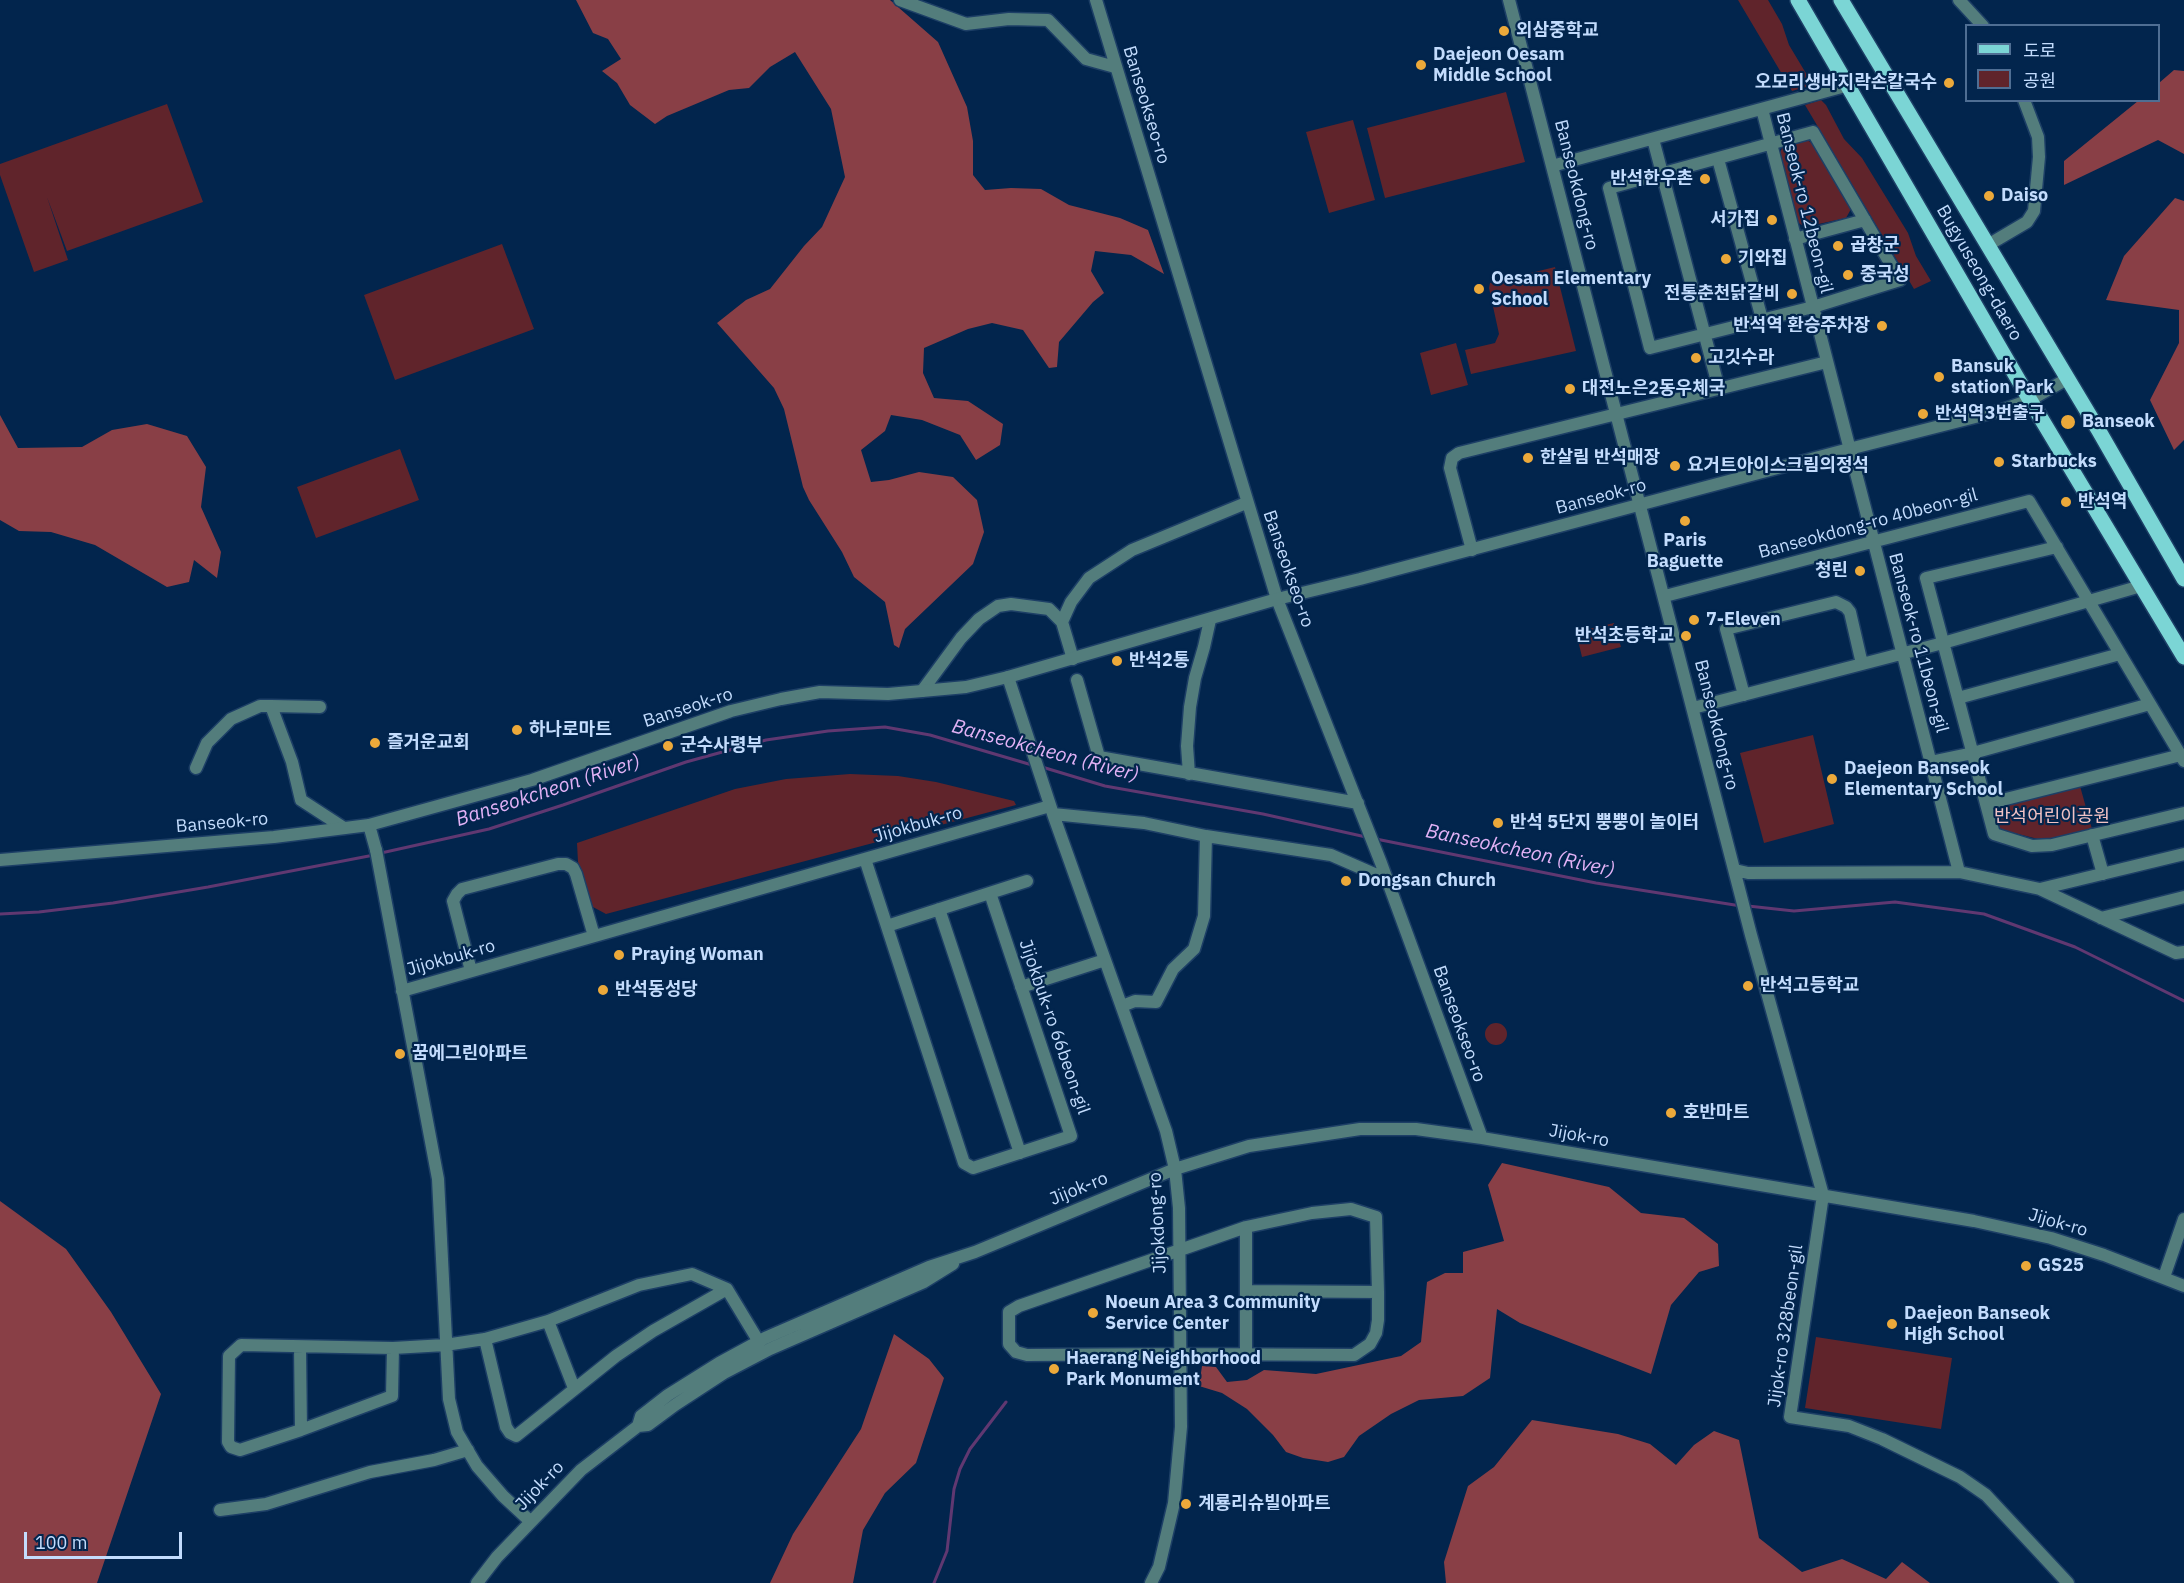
<!DOCTYPE html>
<meta charset="utf-8">
<style>
body{margin:0}
#map{position:relative;width:2184px;height:1583px;overflow:hidden;background:#02254d;font-family:"IBM Plex Sans","Noto Sans KR",sans-serif}
canvas{display:block}
.legend{position:absolute;left:1965px;top:24px;width:195px;height:78px;box-sizing:border-box;background:#02254d;border:2px solid #4f6e93;margin:0;padding:8px 10px;list-style:none;font-size:18px;color:#c3dcfd}
.legend li{display:flex;align-items:center;gap:12px;height:30px}
.legend b{width:30px;border:2px solid #4f6e93}
.scale{position:absolute;left:24px;top:1532px;width:158px;height:27px;box-sizing:border-box;border:3px solid #c3dcfd;border-top:0;padding-left:8px;font-size:18px;line-height:21px;white-space:nowrap;color:#c3dcfd;-webkit-text-stroke:4px #02254d;paint-order:stroke}
</style>
<div id="map">
<canvas width="2184" height="1583"></canvas>
<ul class="legend">
<li><b style="height:8px;background:#7bd5d5"></b>도로</li>
<li><b style="height:16px;background:#60242b"></b>공원</li>
</ul>
<div class="scale">100 m</div>
</div>
<script>
const g = document.querySelector('canvas').getContext('2d');
g.lineJoin = 'round';
function fill(path, color) { g.fillStyle = color; g.fill(path, 'evenodd'); }
const shape = rows => new Path2D(rows.map(r => 'M' + r).join(''));
function trace(path, color, width, dash) { g.strokeStyle = color; g.lineWidth = width; g.lineCap = dash ? 'butt' : 'round'; g.setLineDash(dash || []); g.stroke(path); }
function label(font, color, halo, rows, align = 'center') {
  g.font = font + ' "IBM Plex Sans","Noto Sans KR",sans-serif'; g.lineWidth = 4.5; g.setLineDash([]); g.textBaseline = 'middle'; g.strokeStyle = halo; g.fillStyle = color; for (const [text, x, y, turn = 0] of rows) {
    g.save(); g.translate(x, y); g.rotate((+turn || 0) * Math.PI / 180); g.textAlign = isNaN(turn) ? turn : align; if (halo) g.strokeText(text, 0, 0); g.fillText(text, 0, 0); g.restore();
  }
}
fill(shape([
 [1738,0,1768,0,1782,24,1789,45,1810,80,1806,87,1792,91],
 [1506,92,1525,162,1385,198,1367,128],
 [1821,100,1826,105,1844,139,1862,158,1908,233,1916,256,1931,281,1914,289,1805,105],
 [167,104,203,202,67,251,47,197,68,260,34,272,0,175,0,164],
 [1353,120,1375,200,1329,213,1306,132],
 [1807,140,1815,145,1851,209,1846,218,1805,227,1797,222,1779,154,1783,147],
 [502,244,534,329,395,380,364,295],
 [1555,267,1576,351,1471,374,1465,350,1495,343,1499,334,1489,288,1490,283],
 [1456,343,1468,385,1431,395,1420,353],
 [400,449,419,500,316,538,297,487],
 [1614,623,1621,647,1582,657,1576,632],
 [1813,735,1834,824,1764,843,1740,753],
 [850,774,898,776,936,782,1014,801,1016,805,606,914,593,907,578,862,577,843,735,789,786,779],
 [2080,786,2092,829,2046,841,1998,829,1993,814,1996,809],
 '1485 1034a11 11 0 1 1 22 0a11 11 0 1 1-22 0Z',
 [1816,1337,1952,1358,1941,1429,1805,1408]
]), '#60242b');
fill(shape([
 [576,0,890,0,938,42,967,107,973,141,973,175,985,190,1011,188,1041,189,1069,205,1120,218,1148,230,1164,274,1131,255,1095,251,1091,271,1104,293,1093,302,1059,342,1057,367,1049,368,1023,330,992,323,968,329,924,348,923,373,934,398,968,401,1003,424,1000,445,976,460,960,435,922,420,891,415,885,431,861,450,871,482,889,480,919,472,953,477,977,500,984,532,973,564,905,629,899,648,894,645,885,602,854,577,842,552,809,500,803,487,784,409,774,388,717,323,746,300,770,289,804,246,822,227,845,177,831,109,795,52,770,67,749,88,729,90,667,116,655,124,630,105,617,83,602,71,621,59,608,39,593,33],
 [2174,70,2184,71,2184,154,2158,140,2064,185,2064,161,2138,101,2158,100,2159,83],
 [2175,198,2184,201,2184,440,2174,450,2150,400,2179,343,2179,310,2106,300,2124,256],
 [0,415,18,448,82,447,112,430,147,424,187,436,206,467,201,507,221,552,217,578,194,560,189,582,167,587,95,545,51,532,19,531,0,520],
 [1502,1163,1609,1187,1641,1213,1684,1218,1718,1244,1719,1266,1699,1272,1671,1305,1651,1374,1520,1323,1497,1309,1490,1378,1463,1396,1419,1400,1391,1414,1359,1436,1344,1457,1328,1462,1303,1458,1286,1452,1273,1435,1247,1409,1222,1393,1199,1386,1202,1366,1216,1367,1227,1382,1247,1380,1264,1370,1316,1374,1401,1356,1421,1342,1427,1282,1445,1273,1463,1273,1463,1252,1504,1241,1488,1185],
 [0,1201,66,1249,111,1312,161,1394,97,1583,0,1583],
 [894,1334,929,1359,944,1378,916,1463,885,1493,863,1530,853,1583,770,1583,793,1534,861,1429],
 [1532,1420,1618,1434,1650,1444,1676,1465,1694,1445,1714,1431,1739,1440,1759,1538,1802,1572,1842,1559,1886,1579,1902,1562,1930,1583,1446,1583,1444,1562,1468,1486,1494,1467]
]), '#893f46');
trace(shape([
 [1042,767,1105,786,1263,814,1366,837],
 [1376,839,1596,883,1741,906],
 [381,853,489,829,563,805,686,762,766,740,828,731,885,727,930,735,1032,765],
 [1748,906,1794,911,1895,902,1984,914,2075,947,2184,1001],
 [0,914,39,912,113,903,208,887,374,855],
 [934,1583,947,1551,954,1489,960,1469,970,1449,1006,1402]
]), '#603871', 3);
const minor = shape([
 [900,0,966,24,1009,19,1048,20,1086,59,1115,67],
 [1096,0,1277,599,1381,863,1482,1138],
 [1509,0,1751,935,1823,1195,1790,1417,1849,1426,1882,1439,1960,1477,1986,1495,2068,1583],
 [1959,0,1983,26],
 [1762,109,1959,872],
 [1813,132,1900,280,1813,307,1650,348,1609,188,1813,132],
 [1653,139,1719,389],
 [1718,159,1762,319],
 [1552,166,1849,85],
 [1795,239,1865,220],
 [1988,245,2027,222,2034,211,2039,157,2038,137,2024,100],
 [2057,547,1926,578,1994,834,2032,846,2052,845,2184,813],
 [1472,550,1450,468,1452,458,1459,453,1827,362],
 [1665,596,2029,501,2184,761],
 [1062,622,1071,602,1089,578,1132,550,1246,503],
 [1008,677,1053,814,1166,1131,1175,1169,1179,1208,1181,1427,1174,1503,1159,1567,1151,1583],
 [1077,680,1099,757,1358,803],
 [922,691,961,638,979,619,998,606,1011,604,1049,609,1062,622,1073,659],
 [1744,695,1726,629,1836,602,1846,607,1850,612,1862,664],
 [1958,698,2120,654],
 [320,707,271,706,292,762,301,800,344,828],
 [1693,708,1943,643,2141,586],
 [1930,762,1973,753,2150,704],
 [196,768,207,743,231,719,260,706,271,706],
 [1189,774,1187,746,1190,707,1195,678,1204,647,1210,620],
 [1986,804,2181,755],
 [1053,814,1144,823,1206,836,1331,855,1386,879],
 [2092,835,2103,874],
 [376,850,438,1179,449,1399,457,1432,477,1466,503,1496,530,1521],
 [865,859,964,1163,973,1168,1071,1136,990,893],
 [1735,870,1748,873,1959,872,2040,889,2184,854],
 [2040,889,2176,953,2184,952],
 [939,909,1020,1153],
 [2101,918,2184,897],
 [887,926,1027,881],
 [471,971,453,901,457,894,462,889,558,864,566,864,573,868,576,874,594,936],
 [1021,987,1105,960],
 [402,991,1050,806],
 [1122,1006,1135,1001,1156,1002,1173,969,1194,949,1204,916,1206,836],
 [1351,1209,1376,1217,1378,1292,1378,1320,1376,1333,1370,1344,1354,1355,1181,1354,1027,1355,1016,1352,1009,1344,1009,1312,1019,1306,1246,1227,1312,1213,1351,1209],
 [2164,1277,2184,1219],
 [1246,1291,1378,1292],
 [548,1321,574,1388],
 [485,1339,506,1427,510,1433,516,1436,616,1356,653,1331,727,1289],
 [300,1347,301,1430],
 [393,1348,392,1396,301,1430,240,1450,231,1447,228,1442,229,1356,241,1345,393,1348,445,1345,485,1339,548,1321,639,1285,692,1274,727,1289,759,1342],
 [1246,1354,1246,1227],
 [638,1426,641,1416,668,1395,719,1363,765,1338,929,1267,975,1252,1175,1169,1249,1146,1360,1129,1416,1129,1482,1138,1974,1221,2051,1238,2104,1255,2184,1286],
 [220,1510,266,1504,370,1472,434,1460,468,1450],
 [477,1583,497,1557,581,1470,638,1426,648,1425,675,1405,724,1373,770,1349,924,1282,953,1264]
]);
const tertiary = shape([
 [369,825,376,850],
 [0,860,274,837,369,825,532,780,731,711,781,699,820,692,888,694,922,691,966,687,1008,677,1277,599,1360,579,1849,449,1999,411,2030,400,2067,379]
]);
const primary = shape([
 [1798,0,2030,400,2184,657],
 [1841,0,2099,431,2184,579]
]);
trace(minor, '#1d3f66', 15);
trace(tertiary, '#1d3f66', 15);
trace(primary, '#1d3f66', 18);
trace(minor, '#537d7c', 12);
trace(tertiary, '#537d7c', 12);
trace(primary, '#7bd5d5', 15);
for (const [x, y, r, color] of [
 [1504,31,6,"#eca93a"],
 [1421,65,6,"#eca93a"],
 [1949,83,6,"#eca93a"],
 [1705,179,6,"#eca93a"],
 [1989,196,6,"#eca93a"],
 [1772,220,6,"#eca93a"],
 [1838,246,6,"#eca93a"],
 [1726,259,6,"#eca93a"],
 [1848,275,6,"#eca93a"],
 [1479,289,6,"#eca93a"],
 [1792,294,6,"#eca93a"],
 [1882,326,6,"#eca93a"],
 [1696,358,6,"#eca93a"],
 [1939,377,6,"#eca93a"],
 [1570,389,6,"#eca93a"],
 [1923,414,6,"#eca93a"],
 [2068,422,8,"#eca93a"],
 [1528,458,6,"#eca93a"],
 [1999,462,6,"#eca93a"],
 [1675,466,6,"#eca93a"],
 [2066,502,6,"#eca93a"],
 [1685,521,6,"#eca93a"],
 [1860,571,6,"#eca93a"],
 [1694,620,6,"#eca93a"],
 [1686,636,6,"#eca93a"],
 [1117,661,6,"#eca93a"],
 [517,730,6,"#eca93a"],
 [375,743,6,"#eca93a"],
 [668,746,6,"#eca93a"],
 [1832,779,6,"#eca93a"],
 [1498,823,6,"#eca93a"],
 [1346,881,6,"#eca93a"],
 [619,955,6,"#eca93a"],
 [1748,986,6,"#eca93a"],
 [603,990,6,"#eca93a"],
 [400,1054,6,"#eca93a"],
 [1671,1113,6,"#eca93a"],
 [2026,1266,6,"#eca93a"],
 [1093,1313,6,"#eca93a"],
 [1892,1324,6,"#eca93a"],
 [1054,1369,6,"#eca93a"],
 [1186,1504,6,"#eca93a"]
]) { const dot = new Path2D(); dot.arc(x, y, r, 0, 2 * Math.PI); g.fillStyle = color; g.fill(dot); trace(dot, '#02254d', 2); }
label('bold 18px', '#c3dcfd', '#02254d', [
 ["외삼중학교",1516,31],
 ["Daejeon Oesam",1433,55],
 ["Middle School",1433,76],
 ["오모리생바지락손칼국수",1937,83,"right"],
 ["반석한우촌",1693,179,"right"],
 ["Daiso",2001,196],
 ["서가집",1760,220,"right"],
 ["곱창군",1850,246],
 ["기와집",1738,259],
 ["중국성",1860,275],
 ["Oesam Elementary",1491,279],
 ["School",1491,300],
 ["전통춘천닭갈비",1780,294,"right"],
 ["반석역 환승주차장",1870,326,"right"],
 ["고깃수라",1708,358],
 ["Bansuk",1951,367],
 ["station Park",1951,388],
 ["대전노은2동우체국",1582,389],
 ["반석역3번출구",1935,414],
 ["Banseok",2082,422],
 ["한살림 반석매장",1540,458],
 ["Starbucks",2011,462],
 ["요거트아이스크림의정석",1687,466],
 ["반석역",2078,502],
 ["Paris",1685,541,"center"],
 ["Baguette",1685,562,"center"],
 ["청린",1848,571,"right"],
 ["7-Eleven",1706,620],
 ["반석초등학교",1674,636,"right"],
 ["반석2통",1129,661],
 ["하나로마트",529,730],
 ["즐거운교회",387,743],
 ["군수사령부",680,746],
 ["Daejeon Banseok",1844,769],
 ["Elementary School",1844,790],
 ["반석 5단지 뿡뿡이 놀이터",1510,823],
 ["Dongsan Church",1358,881],
 ["Praying Woman",631,955],
 ["반석고등학교",1760,986],
 ["반석동성당",615,990],
 ["꿈에그린아파트",412,1054],
 ["호반마트",1683,1113],
 ["GS25",2038,1266],
 ["Noeun Area 3 Community",1105,1303],
 ["Service Center",1105,1324],
 ["Daejeon Banseok",1904,1314],
 ["High School",1904,1335],
 ["Haerang Neighborhood",1066,1359],
 ["Park Monument",1066,1380],
 ["계룡리슈빌아파트",1198,1504]
], 'left');
label('18px', '#c3dcfd', '#02254d', [
 ["Banseokseo-ro",1146,105,73],
 ["Banseokdong-ro",1576,185,76],
 ["Banseok-ro 12beon-gil",1804,203,76],
 ["Bugyuseong-daero",1979,273,60],
 ["Banseok-ro",1601,497,-15],
 ["Banseokdong-ro 40beon-gil",1868,524,-15],
 ["Banseokseo-ro",1288,569,71],
 ["Banseok-ro 11beon-gil",1918,643,75],
 ["Banseok-ro",688,708,-18],
 ["Banseokdong-ro",1716,725,76],
 ["Banseok-ro",222,823,-5],
 ["Jijokbuk-ro",918,825,-16],
 ["Jijokbuk-ro",451,958,-16],
 ["Banseokseo-ro",1459,1024,70],
 ["Jijokbuk-ro 66beon-gil",1054,1027,71],
 ["Jijok-ro",1579,1136,10],
 ["Jijok-ro",1079,1189,-22],
 ["Jijokdong-ro",1158,1223,-93],
 ["Jijok-ro",2058,1223,16],
 ["Jijok-ro 328beon-gil",1786,1326,-82],
 ["Jijok-ro",540,1486,-46]
]);
label('18px', '#f1c2c4', '#02254d', [
 ["반석어린이공원",2052,817]
]);
label('italic 20px', '#e2b2f6', '#02254d', [
 ["Banseokcheon (River)",1045,751,15],
 ["Banseokcheon (River)",548,791,-18],
 ["Banseokcheon (River)",1520,851,12]
]);
</script>
